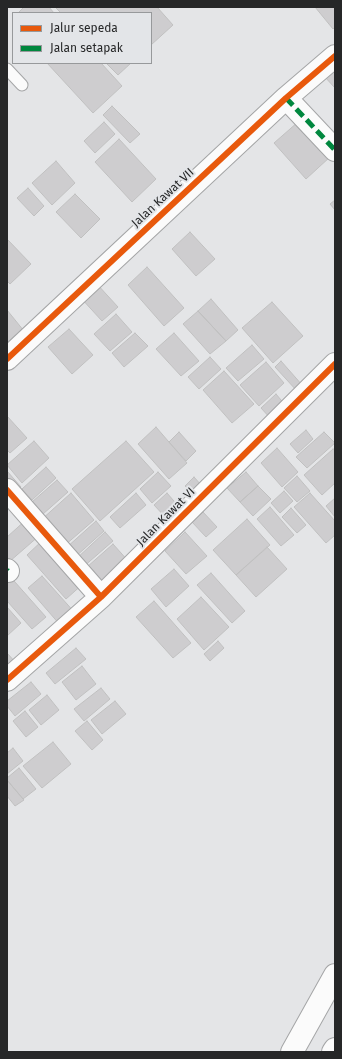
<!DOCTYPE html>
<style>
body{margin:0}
#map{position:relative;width:342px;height:1059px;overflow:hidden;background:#e4e5e7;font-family:"Fira Sans",sans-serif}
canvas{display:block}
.frame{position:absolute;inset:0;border:8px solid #262728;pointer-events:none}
.legend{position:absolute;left:12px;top:12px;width:140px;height:52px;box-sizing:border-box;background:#e3e5e8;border:1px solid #97999b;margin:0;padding:5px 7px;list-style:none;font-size:12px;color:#262728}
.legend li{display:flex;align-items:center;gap:8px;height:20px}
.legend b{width:20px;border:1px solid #97999b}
</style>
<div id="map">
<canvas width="342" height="1059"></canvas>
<div class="frame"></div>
<ul class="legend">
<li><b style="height:5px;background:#e8590c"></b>Jalur sepeda</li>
<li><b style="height:5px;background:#00873e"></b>Jalan setapak</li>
</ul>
</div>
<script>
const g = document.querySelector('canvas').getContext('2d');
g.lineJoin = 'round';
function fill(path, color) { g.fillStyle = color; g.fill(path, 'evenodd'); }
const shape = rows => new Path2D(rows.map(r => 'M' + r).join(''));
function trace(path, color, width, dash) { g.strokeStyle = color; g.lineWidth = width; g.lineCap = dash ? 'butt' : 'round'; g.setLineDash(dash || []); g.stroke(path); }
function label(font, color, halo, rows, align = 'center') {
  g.font = font + ' "Fira Sans",sans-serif'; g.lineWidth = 4; g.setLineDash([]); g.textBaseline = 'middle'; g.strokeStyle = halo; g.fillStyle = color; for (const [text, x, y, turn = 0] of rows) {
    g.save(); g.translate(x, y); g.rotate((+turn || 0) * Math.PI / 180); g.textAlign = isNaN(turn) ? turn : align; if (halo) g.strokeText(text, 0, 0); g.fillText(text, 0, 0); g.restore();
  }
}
const building = shape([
 [24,7,49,7,54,13,18,13,24,7],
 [55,7,157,7,173,25,151,45,151,13,61,13,55,7],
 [315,7,335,7,335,27,333,29,315,7],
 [47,63,101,63,122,86,93,113,47,63],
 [106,63,131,63,118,75,106,63],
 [335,67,335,88,324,76,335,67],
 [112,106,140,134,130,143,103,115,112,106],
 [104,122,115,134,95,153,84,141,104,122],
 [298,122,330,157,306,179,274,143,298,122],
 [119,139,156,179,132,202,95,162,119,139],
 [56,161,75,183,52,205,32,183,56,161],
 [28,188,44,206,34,216,17,198,28,188],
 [75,194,100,219,81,238,56,212,75,194],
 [335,200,335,210,330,204,335,200],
 [190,232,215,259,196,276,172,249,190,232],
 [7,239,31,264,10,284,7,281,7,239],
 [147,267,184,308,164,326,128,285,147,267],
 [96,283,118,307,102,321,80,297,96,283],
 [211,299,238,330,226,341,198,311,211,299],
 [272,302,303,336,273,363,242,328,272,302],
 [7,310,24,331,7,344,7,310],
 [198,311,226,341,210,354,183,324,198,311],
 [116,314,132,332,110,351,94,334,116,314],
 [69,329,93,355,72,374,48,347,69,329],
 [135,333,148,346,124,367,112,353,135,333],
 [174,333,199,361,181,376,156,349,174,333],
 [252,345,264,359,238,381,226,368,252,345],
 [210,357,221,369,199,389,188,377,210,357],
 [281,361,303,386,297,391,275,367,281,361],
 [266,362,284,383,259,406,240,385,266,362],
 [224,371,254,404,232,423,203,390,224,371],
 [276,394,286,406,271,419,261,408,276,394],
 [7,416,27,438,10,453,7,450,7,416],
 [156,427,187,463,169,479,138,444,156,427],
 [306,430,313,439,298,453,290,444,306,430],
 [179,432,196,451,186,461,169,442,179,432],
 [324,432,335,443,307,468,296,457,324,432],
 [34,441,49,458,22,483,7,465,34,441],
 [126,441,154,472,100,521,72,489,126,441],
 [277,448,298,472,282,487,261,463,277,448],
 [333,449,335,450,335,483,322,495,304,475,333,449],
 [46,467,56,478,32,500,22,489,46,467],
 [7,471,21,487,14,494,7,487,7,471],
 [158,472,171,486,152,503,140,489,158,472],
 [246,472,258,486,240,502,227,488,246,472],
 [297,476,310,491,297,502,284,488,297,476],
 [194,477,202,486,193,494,185,486,194,477],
 [57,480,68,492,43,514,32,502,57,480],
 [258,486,271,499,253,516,240,502,258,486],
 [284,491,293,501,280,513,271,503,284,491],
 [71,493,94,520,64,546,41,520,71,493],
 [136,493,146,505,120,528,110,517,136,493],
 [167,493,180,508,167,519,154,505,167,493],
 [310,493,335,521,335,535,326,543,294,507,310,493],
 [335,498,335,517,326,506,335,498],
 [270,507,294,535,281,546,257,519,270,507],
 [291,508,306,525,297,533,282,517,291,508],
 [203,512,217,527,206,537,192,522,203,512],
 [27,519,40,535,9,562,7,560,7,537,27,519],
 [247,519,270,545,236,575,213,550,247,519],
 [96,521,104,531,74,558,66,548,96,521],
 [105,532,113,541,82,568,75,560,105,532],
 [185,532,207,556,186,574,165,551,185,532],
 [44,539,84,583,66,599,27,555,44,539],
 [113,544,130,563,104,586,87,567,113,544],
 [267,547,287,569,256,597,236,575,267,547],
 [174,569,189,586,166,607,151,589,174,569],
 [7,573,46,617,32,629,7,601,7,573],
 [211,573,245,611,232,623,197,585,211,573],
 [42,576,76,614,61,626,28,588,42,576],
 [201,597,229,627,204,650,177,619,201,597],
 [154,601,191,643,173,658,136,617,154,601],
 [7,607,21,623,7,636,7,607],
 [218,641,224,648,210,661,204,654,218,641],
 [76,648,86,659,55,684,46,673,76,648],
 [7,653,17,664,7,673,7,653],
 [82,666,96,684,76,700,62,682,82,666],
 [31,682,41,694,15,716,7,706,7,701,31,682],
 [101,688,110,699,84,721,74,709,101,688],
 [47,695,59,710,41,725,29,710,47,695],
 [115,701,126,714,102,734,91,720,115,701],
 [25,711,38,727,26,737,13,721,25,711],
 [87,721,103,740,92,750,75,731,87,721],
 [53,742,71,764,42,788,23,766,53,742],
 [13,748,23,761,7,774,7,753,13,748],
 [19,768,36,789,23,799,7,780,7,778,19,768],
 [7,780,24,800,15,806,7,796,7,780]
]);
fill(building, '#cecdcf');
trace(building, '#c0c0c0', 1);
const service = shape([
 [7,69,22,85]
]);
const minor = shape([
 [286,98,335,150],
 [7,359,286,98,335,56],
 [7,490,101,597],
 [7,570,8,571],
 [7,680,101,597,335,364]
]);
const motorway = shape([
 [292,1052,335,975],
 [333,1052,335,1049]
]);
trace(service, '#a4a5a6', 13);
trace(minor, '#a4a5a6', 24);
trace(motorway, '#a4a5a6', 24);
trace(service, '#fbfbfb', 11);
trace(minor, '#fbfbfb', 22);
trace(motorway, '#fbfbfb', 22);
trace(shape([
 [286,98,335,150],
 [7,570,8,571]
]), '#00873e', 5, [10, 5]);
trace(shape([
 [7,359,286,98,335,56],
 [7,490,101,597],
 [7,680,101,597,335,364]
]), '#e8590c', 6);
label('12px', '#262728', '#e3e5e8', [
 ["Jalan Kawat VII",163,198,-43],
 ["Jalan Kawat VI",166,517,-45]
]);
</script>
